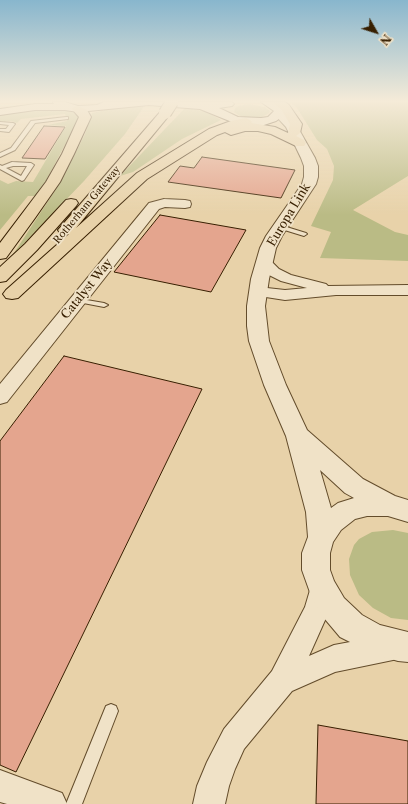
<!DOCTYPE html>
<style>
body{margin:0}
#map{position:relative;width:408px;height:804px;overflow:hidden;background:#e8d2a9;font-family:"Libre Caslon Text",serif}
canvas{display:block}
.north{position:absolute;left:356px;top:12px;width:40px;height:40px;-webkit-text-stroke:3px #f0e2c7;paint-order:stroke;rotate:129deg;font-size:11px;font-weight:700;line-height:16px;text-align:center;color:#371f01}
.north::after{content:'';display:block;margin:auto;width:14px;height:18px;background:#371f01;clip-path:polygon(50% 0,100% 100%,50% 72%,0 100%)}
</style>
<div id="map">
<canvas width="408" height="804"></canvas>
<div class="north">N</div>
</div>
<script>
const g = document.querySelector('canvas').getContext('2d');
g.lineJoin = 'round';
function fill(path, color) { g.fillStyle = color; g.fill(path, 'evenodd'); }
const shape = rows => new Path2D(rows.map(r => 'M' + r).join(''));
function trace(path, color, width, dash) { g.strokeStyle = color; g.lineWidth = width; g.lineCap = dash ? 'butt' : 'round'; g.setLineDash(dash || []); g.stroke(path); }
function label(font, color, halo, rows, align = 'center') {
  g.font = font + ' "Libre Caslon Text",serif'; g.lineWidth = 3.5; g.setLineDash([]); g.textBaseline = 'middle'; g.strokeStyle = halo; g.fillStyle = color; for (const [text, x, y, turn = 0] of rows) {
    g.save(); g.translate(x, y); g.rotate((+turn || 0) * Math.PI / 180); g.textAlign = isNaN(turn) ? turn : align; if (halo) g.strokeText(text, 0, 0); g.fillText(text, 0, 0); g.restore();
  }
}
fill(shape([
 [290,102,408,102,408,176,353,210,395,232,408,235,408,261,320,258,331,232,311,226,333,180,334,166,327,149,317,140,297,108],
 [249,104,265,107,270,111,269,113,262,117,251,118,240,116,234,112,235,108,238,106],
 [145,105,125,134,84,181,12,256,62,180,85,134,92,113,118,107],
 [185,108,205,111,221,120,182,139,133,172,120,176],
 [58,109,69,111,76,114,79,118,38,196,28,196,0,230,0,180,8,184,16,181,33,182,66,126,48,125,67,121,65,114,21,119,17,123,11,121,0,122,0,114,29,110],
 [393,530,408,533,408,620,391,618,373,608,359,595,350,575,349,559,354,545,359,539,372,532]
]), '#babb85');
const building = shape([
 [44,126,65,127,45,159,22,158,44,126],
 [202,157,295,170,281,198,168,182,180,166,194,168,202,157],
 [160,215,246,230,211,292,114,272,160,215],
 [64,356,202,389,16,772,0,765,0,441,64,356],
 [318,725,408,741,408,804,316,804,318,725]
]);
fill(building, '#e4a58e');
trace(building, '#371f01', 1);
const service = shape([
 [66,117,68,117,68,119,35,123,15,150,0,157,0,153,11,148,31,121,66,117],
 [0,122,13,123,15,124,9,132,0,131,0,129,6,129,9,125,0,124,0,122],
 [12,162,31,163,34,165,24,180,22,181,0,169,0,165,2,166,12,162],
 [13,166,27,166,21,176,6,168,13,166],
 [280,225,306,233,307,234,304,236,278,228,278,226,280,225],
 [75,298,104,303,108,305,104,307,78,302,75,302,75,298],
 [111,704,116,706,118,711,82,804,66,804,106,706,111,704]
]);
const minor = shape([
 [164,199,185,200,190,201,191,204,190,207,185,208,165,207,159,209,7,402,0,404,0,384,149,203,164,199],
 [264,258,269,259,279,269,291,275,326,284,328,286,408,285,408,295,336,295,285,300,253,295,250,292,253,289,258,287,285,290,307,288,281,281,269,275,257,262,259,259,264,258],
 [322,576,331,580,334,588,330,609,309,656,334,645,393,634,402,638,406,647,402,656,393,660,335,672,292,691,244,749,235,769,229,786,225,804,193,804,197,786,207,762,224,729,272,671,305,607,313,580,322,576],
 [0,770,62,793,67,804,7,804,0,802,0,770]
]);
const tertiary = shape([
 [280,111,284,112,297,126,315,158,318,166,318,177,316,184,282,236,276,248,269,279,265,306,269,341,286,385,307,430,363,479,395,496,408,500,408,522,388,516,367,516,355,519,341,530,333,542,330,553,330,570,334,581,344,598,362,615,380,625,408,632,408,662,398,661,374,654,340,637,324,618,312,598,302,570,302,553,308,537,306,512,286,436,264,385,249,341,247,326,247,306,251,279,260,248,266,236,302,184,304,177,304,166,301,158,286,127,274,114,276,112,280,111],
 [320,470,345,493,354,498,338,503,331,508,320,470]
]);
const secondary = shape([
 [53,102,65,102,78,106,97,105,104,102,232,102,234,104,232,106,219,108,238,117,261,118,268,117,274,111,261,102,275,102,281,105,286,111,286,114,276,121,261,126,232,122,200,109,149,105,78,112,65,110,35,110,0,115,0,109,35,104,54,104,53,102]
]);
const trunk = shape([
 [272,102,285,102,289,105,302,124,300,133,296,136,304,140,306,143,304,146,296,146,271,134,258,131,245,131,231,135,225,132,217,135,147,179,18,298,12,299,6,298,3,294,6,290,69,234,60,233,58,230,161,111,169,111,171,113,76,228,137,173,209,129,231,121,246,118,250,120,252,122,251,123,275,127,288,133,290,124,281,109,272,102],
 [78,106,87,110,91,117,74,154,60,182,35,218,6,258,0,259,0,243,46,182,62,154,79,117,72,109,74,107,78,106],
 [71,199,76,200,78,203,76,206,37,250,6,281,0,282,0,267,25,244,66,200,71,199]
]);
trace(service, '#634c2b', 2);
trace(minor, '#634c2b', 2);
trace(tertiary, '#634c2b', 2);
trace(secondary, '#371f01', 2);
trace(trunk, '#371f01', 2);
fill(service, '#f0e2c7');
fill(minor, '#f0e2c7');
fill(tertiary, '#f0e2c7');
fill(secondary, '#f0e2c7');
fill(trunk, '#e8d2a9');
const trunkBridge = shape([
 [165,113,172,102]
]);
trace(trunkBridge, '#371f01', 14, []);
trace(trunkBridge, '#e8d2a9', 12);
const sky = g.createLinearGradient(0, 0, 0, 215);
sky.addColorStop(0, '#88b6cd');
sky.addColorStop(0.47, '#f5ebd8');
sky.addColorStop(1, '#f5ebd800');
g.fillStyle = sky;
g.fillRect(0, 0, 408, 215);
label('10px', '#371f01', '#f0e2c7', [
 ["Rotherham Gateway",87,205,-50]
]);
label('12px', '#371f01', '#f0e2c7', [
 ["Europa Link",289,215,-59],
 ["Catalyst Way",87,289,-51]
]);
</script>
